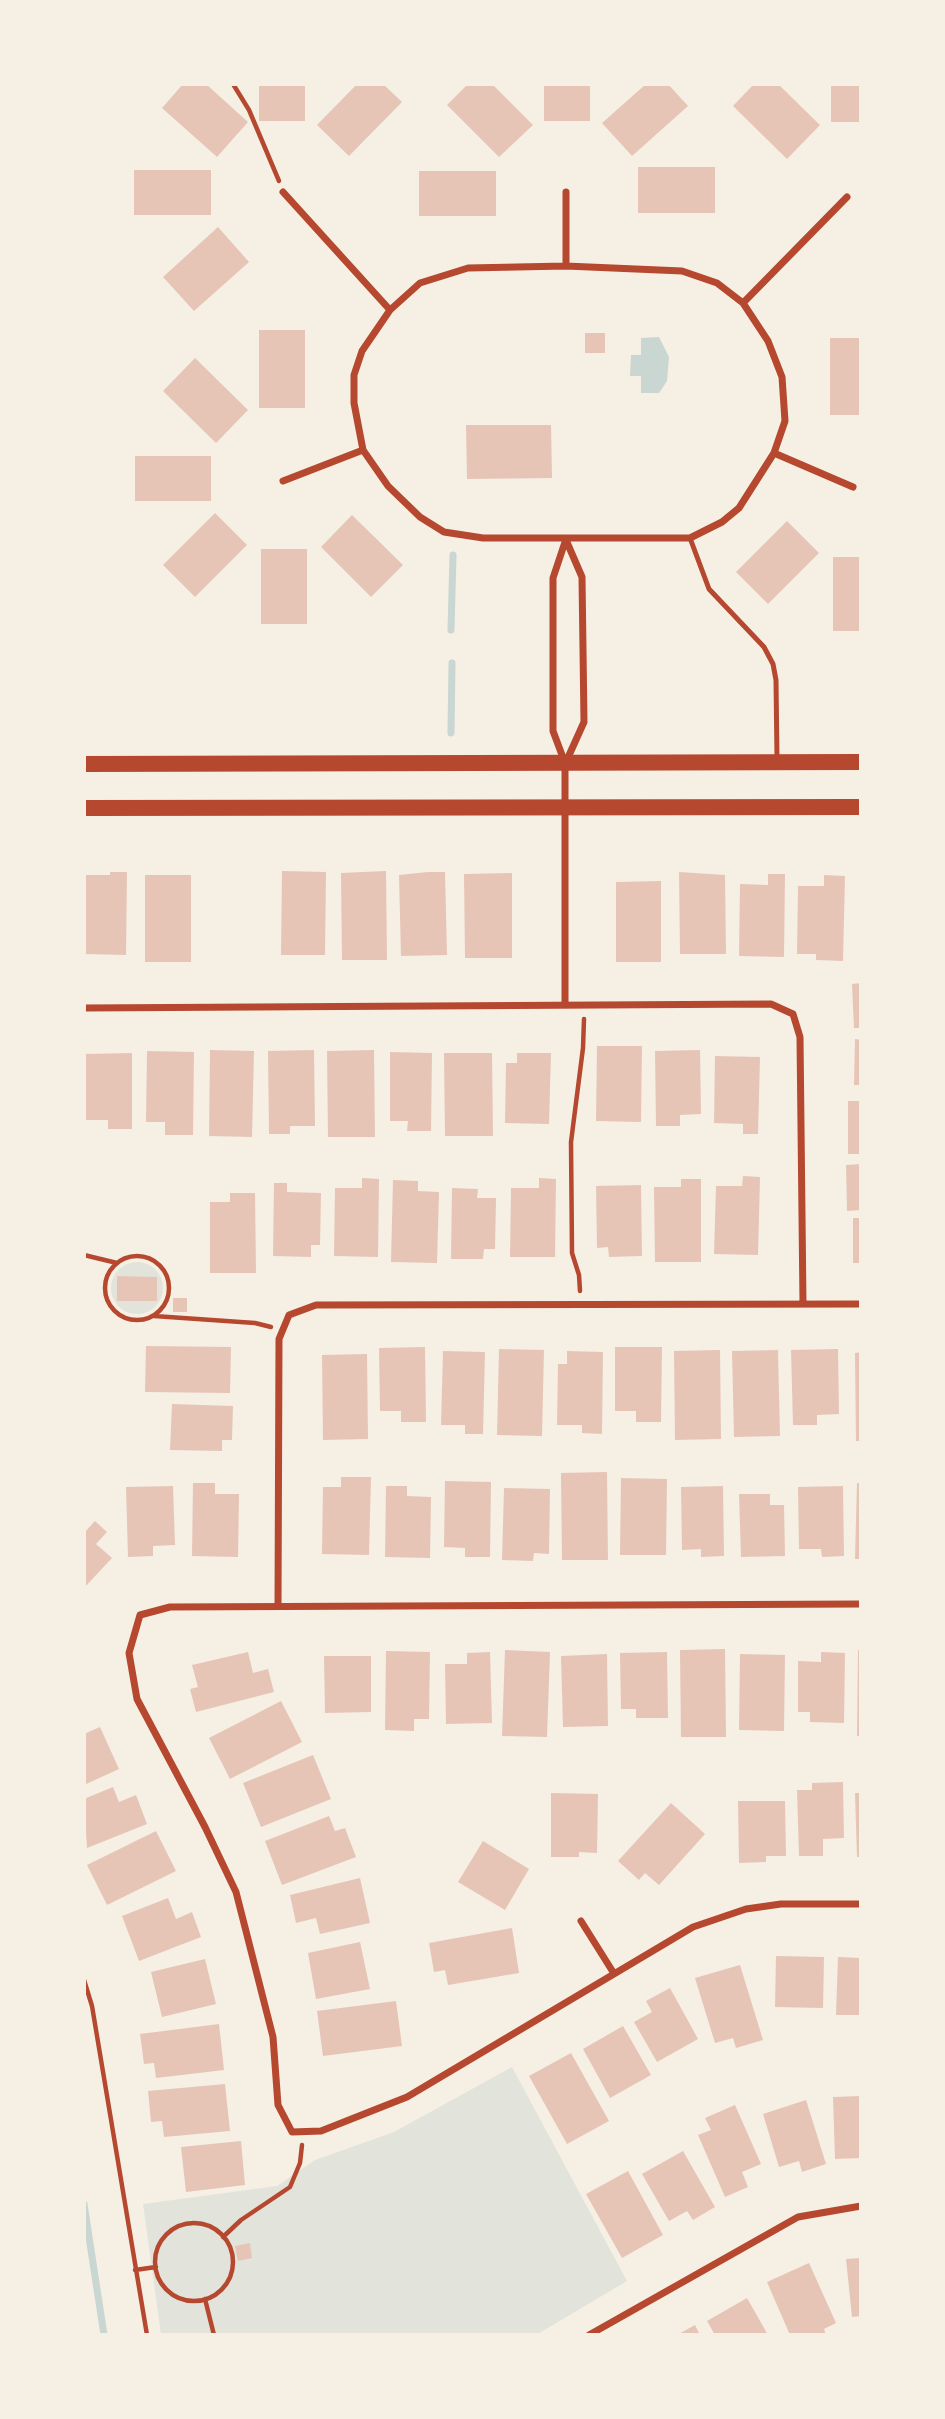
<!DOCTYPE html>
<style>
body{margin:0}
#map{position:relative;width:945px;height:2419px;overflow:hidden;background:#f6efe4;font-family:"PT Serif",serif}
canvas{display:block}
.frame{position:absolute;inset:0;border:86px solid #f6efe4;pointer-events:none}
</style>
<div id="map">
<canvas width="945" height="2419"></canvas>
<div class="frame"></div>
</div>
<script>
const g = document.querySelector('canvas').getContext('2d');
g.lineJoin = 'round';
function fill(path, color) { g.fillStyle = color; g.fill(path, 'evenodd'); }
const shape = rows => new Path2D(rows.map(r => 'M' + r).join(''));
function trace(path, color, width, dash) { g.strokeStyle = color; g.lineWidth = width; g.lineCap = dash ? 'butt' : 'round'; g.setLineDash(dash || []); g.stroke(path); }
fill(shape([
 '111 1288a26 26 0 1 1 52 0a26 26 0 1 1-52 0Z',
 [512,2067,627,2281,536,2335,161,2335,143,2204,277,2186,315,2160,394,2132]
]), '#e2e4dc');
fill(shape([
 [659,337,669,357,667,381,659,393,641,393,641,376,630,376,631,355,641,355,641,338]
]), '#c9d6d2');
trace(shape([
 [451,630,453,555],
 [451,733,452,663],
 [84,2204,104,2335]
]), '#c9d6d2', 7);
fill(shape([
 [183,84,206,84,248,122,217,157,162,108],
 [259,84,305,84,305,121,259,121],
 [357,84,383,84,402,102,349,156,317,125],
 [468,84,492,84,533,125,499,157,447,105],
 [544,84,590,84,590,121,544,121],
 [646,84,668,84,688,106,632,156,602,123],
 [754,84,778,84,820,125,787,159,733,106],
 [831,84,861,84,861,122,831,122],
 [638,167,715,167,715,213,638,213],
 [134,170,211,170,211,215,134,215],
 [419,171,496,171,496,216,419,216],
 [218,227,249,262,194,311,163,277],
 [259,330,305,330,305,408,259,408],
 [585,333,605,333,605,353,585,353],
 [830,338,861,338,861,415,830,415],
 [195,358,248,410,216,443,163,391],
 [466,425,551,425,552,478,467,479],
 [135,456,211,456,211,501,135,501],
 [215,513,247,545,195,597,163,565],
 [352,515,403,565,371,597,321,547],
 [787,521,819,553,768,604,736,572],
 [261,549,307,549,307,624,261,624],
 [833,557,861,557,861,631,833,631],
 [282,871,326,872,325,955,281,955],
 [386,871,387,960,342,960,341,873],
 [110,872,127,872,126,955,84,954,84,875,110,875],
 [428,872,445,872,447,955,401,956,399,875],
 [679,872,725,875,726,954,680,954],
 [512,873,512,958,465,958,464,874],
 [768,874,785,874,784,957,739,956,740,884,768,885],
 [145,875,191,875,191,962,145,962],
 [824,875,845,876,843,961,816,960,816,954,797,954,798,886,824,886],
 [661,881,661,962,616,962,616,882],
 [861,983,861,1028,854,1028,852,984],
 [855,1039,861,1040,861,1085,854,1085],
 [597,1046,642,1046,641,1122,596,1121],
 [210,1050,254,1051,252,1137,209,1136],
 [314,1050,315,1126,290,1126,290,1134,269,1134,268,1051],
 [374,1050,375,1137,328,1137,327,1051],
 [700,1050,701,1114,680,1115,680,1126,656,1126,655,1051],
 [147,1051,194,1052,193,1135,165,1135,165,1122,146,1122],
 [390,1052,432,1053,431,1131,407,1131,408,1121,390,1121],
 [132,1053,132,1129,108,1129,108,1120,86,1120,86,1054],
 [444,1053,492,1053,493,1136,445,1136],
 [517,1053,551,1053,549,1124,505,1123,506,1063,517,1063],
 [715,1056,760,1057,758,1134,743,1134,743,1124,714,1123],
 [848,1101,861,1101,861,1154,848,1154],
 [861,1164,861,1210,847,1211,846,1165],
 [743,1176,760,1177,758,1255,714,1254,716,1186,742,1186],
 [362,1178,379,1179,378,1257,334,1256,335,1188,362,1188],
 [539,1178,556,1179,555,1257,510,1257,511,1188,539,1188],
 [681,1179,701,1179,701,1262,655,1262,654,1187,681,1187],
 [393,1180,418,1181,418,1191,439,1192,437,1263,391,1262],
 [274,1183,287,1183,287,1192,321,1193,320,1245,311,1245,311,1257,273,1256],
 [641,1185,642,1256,609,1257,608,1247,597,1248,596,1186],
 [452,1188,478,1189,477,1198,496,1198,495,1249,484,1249,483,1259,451,1259],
 [230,1193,255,1193,256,1273,210,1273,210,1202,230,1202],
 [853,1218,861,1218,861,1263,853,1263],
 [117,1276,157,1277,157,1301,117,1301],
 [173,1298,187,1298,187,1312,173,1312],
 [146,1346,231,1347,230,1393,145,1392],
 [425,1347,426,1422,401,1422,401,1411,380,1411,379,1348],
 [615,1347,662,1347,661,1422,636,1422,636,1411,615,1411],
 [499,1349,544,1350,542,1436,497,1435],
 [838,1349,839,1414,817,1415,817,1425,793,1425,791,1350],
 [720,1350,721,1439,675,1440,674,1351],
 [778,1350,780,1436,734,1437,732,1351],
 [443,1351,485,1352,483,1434,465,1434,465,1425,441,1425],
 [567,1351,603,1352,602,1434,582,1433,582,1425,557,1425,558,1364,567,1364],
 [861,1352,861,1441,856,1441,855,1353],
 [367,1354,368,1439,323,1440,322,1355],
 [172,1404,233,1406,232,1440,222,1440,222,1451,170,1450],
 [607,1472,608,1560,562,1560,561,1473],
 [341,1477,371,1477,369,1555,322,1554,323,1487,341,1487],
 [621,1478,667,1479,666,1555,620,1555],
 [445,1481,491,1482,490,1557,465,1557,465,1548,444,1547],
 [193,1483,215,1483,215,1494,239,1494,238,1557,192,1556],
 [857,1483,861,1483,861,1559,855,1559],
 [173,1486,175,1545,153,1546,153,1556,128,1557,126,1487],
 [386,1486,407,1486,407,1496,431,1497,430,1558,385,1557],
 [723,1486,724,1556,701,1557,701,1549,682,1550,681,1487],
 [843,1486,844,1556,822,1557,821,1549,799,1549,798,1487],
 [504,1488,550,1489,549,1554,534,1553,533,1561,502,1560],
 [739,1494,770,1494,770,1505,784,1505,785,1556,741,1557],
 [95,1521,107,1532,96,1544,112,1558,84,1588,84,1533],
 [725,1649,726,1737,681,1737,680,1650],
 [505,1650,550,1652,547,1737,502,1736],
 [858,1650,861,1650,861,1736,857,1736],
 [386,1651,430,1652,429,1719,414,1719,414,1731,385,1730],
 [248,1652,253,1673,268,1669,274,1692,196,1712,190,1689,198,1687,192,1665],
 [490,1652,492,1723,446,1724,445,1664,467,1664,467,1653],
 [667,1652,668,1718,636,1718,636,1709,621,1709,620,1653],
 [821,1652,845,1653,844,1723,810,1722,810,1712,798,1712,798,1661,821,1662],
 [607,1654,608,1726,563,1727,561,1656],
 [740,1654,785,1655,784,1731,739,1730],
 [324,1656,371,1656,371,1712,325,1713],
 [281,1701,302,1742,230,1779,209,1738],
 [100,1727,119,1769,84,1785,84,1734],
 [313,1755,331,1799,261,1827,243,1783],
 [843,1782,844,1838,823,1839,823,1856,799,1856,797,1790,812,1790,812,1783],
 [113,1787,119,1802,136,1795,147,1824,87,1848,84,1799],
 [551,1793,598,1794,597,1853,579,1852,579,1857,551,1857],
 [855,1793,861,1793,861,1857,857,1857],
 [738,1801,785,1801,786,1856,766,1856,766,1862,739,1863],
 [671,1803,705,1834,659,1885,645,1873,639,1880,618,1861],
 [329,1816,335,1831,345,1828,356,1857,282,1885,265,1841],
 [156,1831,176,1871,107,1905,87,1865],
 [483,1841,529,1869,505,1910,458,1882],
 [360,1878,370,1923,320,1934,316,1918,296,1923,290,1895],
 [168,1898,176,1919,192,1912,201,1937,139,1961,122,1916],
 [512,1928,519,1973,448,1985,445,1970,434,1972,429,1943],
 [360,1942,370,1989,316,1999,308,1953],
 [776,1956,824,1957,823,2008,775,2007],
 [838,1957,861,1958,861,2015,836,2015],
 [205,1959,216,2004,162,2017,151,1972],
 [740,1965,763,2040,736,2048,733,2038,715,2043,695,1978],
 [670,1988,698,2039,657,2062,634,2022,652,2012,646,2001],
 [396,2001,402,2046,323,2056,317,2011],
 [219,2024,224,2070,156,2078,154,2063,144,2064,140,2034],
 [623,2026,651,2075,610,2098,583,2049],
 [571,2053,609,2121,567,2144,529,2076],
 [225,2084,230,2131,164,2137,162,2121,151,2122,148,2091],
 [861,2096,861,2158,835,2159,833,2097],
 [806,2100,826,2164,802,2172,799,2161,779,2167,763,2114],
 [735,2105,761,2164,742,2172,748,2187,725,2197,698,2135,711,2130,705,2118],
 [241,2141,245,2185,186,2192,181,2147],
 [683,2151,715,2207,693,2220,687,2211,669,2221,642,2174],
 [628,2171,663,2235,622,2258,586,2194],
 [250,2243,252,2258,238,2261,235,2246],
 [861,2258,861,2316,852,2317,846,2259],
 [809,2263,836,2323,824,2329,826,2335,790,2335,767,2282],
 [747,2298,768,2335,715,2335,707,2321],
 [695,2325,700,2335,677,2335]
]), '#e6c5b7');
trace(shape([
 [233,84,249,110,279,181],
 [84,1255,117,1263],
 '105 1288a32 32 0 1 1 64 0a32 32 0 1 1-64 0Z',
 [580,1291,579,1275,572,1253,571,1142,583,1048,584,1019],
 [154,1316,255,1323,271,1327],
 [84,1980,92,2006,147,2335],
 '155 2262a39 39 0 1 1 78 0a39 39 0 1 1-78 0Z',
 [223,2237,241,2220,290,2187,300,2163,302,2145],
 [135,2270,156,2267],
 [205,2299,214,2335]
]), '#b5482f', 4.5);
trace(shape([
 [690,538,709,589,764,647,773,664,776,680,777,759]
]), '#b5482f', 5);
trace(shape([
 [283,192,390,310],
 [566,192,566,266],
 [566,266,682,271,717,283,743,303,768,341,782,377,785,421,774,453,739,508,722,522,690,538,483,538,444,532,420,517,388,486,363,450,354,403,354,375,362,351,390,310,420,283,468,268,566,266],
 [743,303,847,197],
 [774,453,853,487],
 [283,481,363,450],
 [566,762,584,722,582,577,566,540],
 [565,1004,565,763,553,731,553,578,566,539],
 [84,1008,771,1004,793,1014,800,1037,803,1304],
 [861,1604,170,1607,140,1615,129,1653,137,1699,205,1827,236,1892,273,2037,278,2105,292,2132,321,2131,407,2097,693,1927,746,1909,781,1904,861,1904],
 [278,1606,279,1339,289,1315,316,1305,861,1304],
 [581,1921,613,1972],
 [589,2335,798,2217,861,2206]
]), '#b5482f', 7);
trace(shape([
 [84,764,861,762],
 [84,808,861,807]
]), '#b5482f', 16);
</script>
